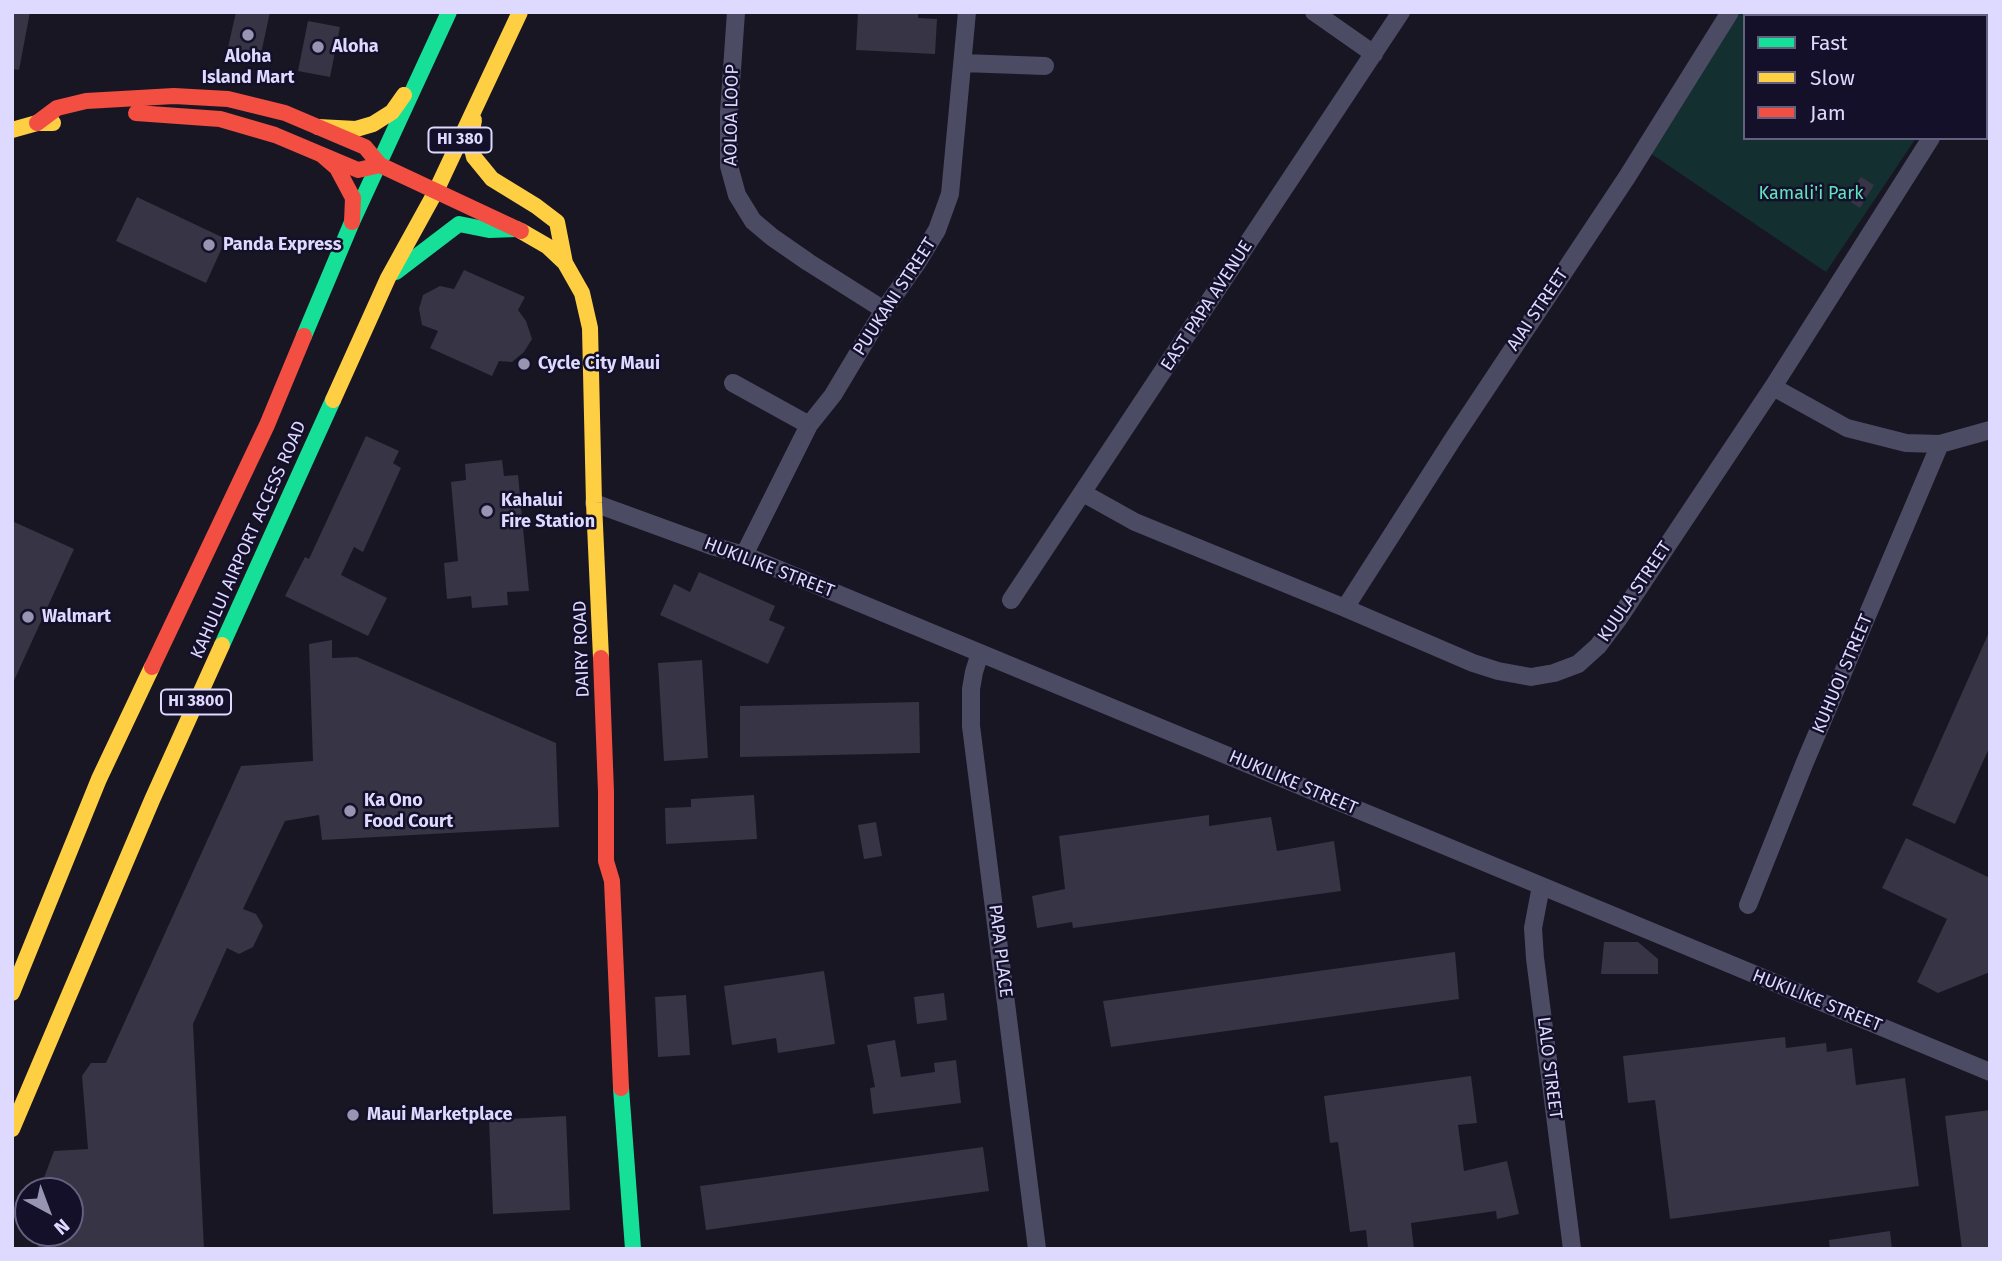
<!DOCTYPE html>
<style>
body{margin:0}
#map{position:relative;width:2002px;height:1261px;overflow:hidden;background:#181623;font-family:"Fira Sans",sans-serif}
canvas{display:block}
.frame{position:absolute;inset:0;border:14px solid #ddd9ff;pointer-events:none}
.legend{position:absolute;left:1743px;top:14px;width:245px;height:126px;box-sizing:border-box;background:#141029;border:2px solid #64607f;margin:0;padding:9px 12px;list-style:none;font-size:21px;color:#ddd9ff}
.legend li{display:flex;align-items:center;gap:14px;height:35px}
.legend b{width:35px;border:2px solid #64607f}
.north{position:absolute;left:14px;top:1177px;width:70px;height:70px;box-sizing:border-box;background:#141029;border:2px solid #64607f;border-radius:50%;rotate:139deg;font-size:19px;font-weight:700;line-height:28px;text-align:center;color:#ddd9ff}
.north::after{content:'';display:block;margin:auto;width:24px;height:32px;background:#9895b2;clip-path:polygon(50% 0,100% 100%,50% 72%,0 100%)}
</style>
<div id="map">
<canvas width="2002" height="1261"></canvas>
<div class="frame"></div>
<ul class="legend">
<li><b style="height:9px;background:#16e098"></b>Fast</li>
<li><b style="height:9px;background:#ffcf43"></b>Slow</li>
<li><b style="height:9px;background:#f24e42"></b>Jam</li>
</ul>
<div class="north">N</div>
</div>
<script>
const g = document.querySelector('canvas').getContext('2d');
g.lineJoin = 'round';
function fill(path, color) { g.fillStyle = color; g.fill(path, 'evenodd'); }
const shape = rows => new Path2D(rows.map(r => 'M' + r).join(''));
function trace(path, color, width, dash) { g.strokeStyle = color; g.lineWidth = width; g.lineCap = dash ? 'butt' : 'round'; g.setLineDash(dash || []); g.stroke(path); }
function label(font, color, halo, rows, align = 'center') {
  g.font = font + ' "Fira Sans",sans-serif'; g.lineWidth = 5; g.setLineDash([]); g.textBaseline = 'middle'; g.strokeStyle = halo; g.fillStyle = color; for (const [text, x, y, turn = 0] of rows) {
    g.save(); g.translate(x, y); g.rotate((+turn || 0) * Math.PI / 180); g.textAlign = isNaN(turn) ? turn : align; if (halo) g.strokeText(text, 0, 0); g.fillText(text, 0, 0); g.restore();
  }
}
fill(shape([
 [1730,12,1812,12,1817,16,1745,16,1745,138,1916,138,1826,272,1644,149]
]), '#142f30');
fill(shape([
 [12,12,30,12,19,70,12,69],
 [236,12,270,12,259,63,226,56],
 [858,12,918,12,918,18,937,19,935,54,856,50],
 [308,21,340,27,330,77,298,71],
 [1861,177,1874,185,1860,208,1846,199],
 [137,197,226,239,206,283,116,241],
 [464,270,525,297,518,310,526,321,532,339,524,352,512,362,499,361,492,376,430,348,438,331,422,325,419,309,423,295,440,286,454,289],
 [366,436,399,451,393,463,401,468,363,552,354,547,341,575,387,598,368,636,285,596,305,557,309,559],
 [502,460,504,476,518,475,529,591,507,592,508,605,472,608,471,596,447,599,444,563,458,561,451,482,466,480,465,464],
 [12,521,74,549,12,685],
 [699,572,775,606,769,620,785,627,768,664,660,615,674,584,690,592],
 [1990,630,1990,746,1955,824,1912,805],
 [332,640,332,658,357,657,556,743,559,827,322,840,319,815,285,821,243,909,256,914,263,926,253,947,239,954,227,948,193,1024,204,1249,38,1249,37,1233,70,1233,70,1191,39,1191,54,1151,88,1149,82,1076,91,1063,106,1063,241,766,313,761,309,644],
 [702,660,708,758,664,761,658,663],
 [919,702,920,753,740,757,740,706],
 [754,795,757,839,666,844,665,808,691,807,691,799],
 [1209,815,1209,826,1271,817,1277,851,1334,841,1341,891,1073,928,1072,922,1037,928,1032,896,1065,889,1059,836],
 [876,822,882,856,864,859,858,825],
 [1906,838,1990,878,1990,972,1938,993,1917,982,1947,919,1882,888],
 [1604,942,1638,942,1658,959,1658,974,1601,974],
 [1455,952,1459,999,1111,1047,1103,1001],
 [824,971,835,1044,778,1053,776,1038,732,1045,724,986],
 [944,993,947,1020,917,1024,914,997],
 [686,995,690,1055,658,1057,655,997],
 [1785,1037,1786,1048,1826,1043,1827,1052,1852,1048,1856,1085,1905,1078,1919,1186,1670,1219,1655,1100,1628,1103,1623,1056],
 [895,1040,901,1077,935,1072,934,1063,956,1060,961,1103,873,1114,870,1088,875,1087,867,1045],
 [1471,1076,1477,1123,1458,1125,1464,1171,1507,1161,1519,1214,1497,1219,1496,1211,1411,1223,1414,1249,1368,1249,1366,1230,1350,1232,1338,1142,1330,1143,1324,1096],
 [1990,1110,1990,1249,1962,1249,1945,1116],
 [566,1116,570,1210,493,1214,489,1120],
 [983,1147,989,1191,706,1230,700,1186],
 [1890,1231,1892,1249,1830,1249,1829,1240]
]), '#363445');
trace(shape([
 [736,12,729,112,729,166,737,195,753,221,772,237,808,262,884,310],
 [1314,12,1374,54],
 [1986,54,1990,49],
 [963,63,1045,66],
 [733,383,809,425],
 [1773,387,1847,428,1906,443,1940,444,1990,430],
 [1083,493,1135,522,1345,608,1473,663,1498,671,1531,677,1554,673,1578,664,1598,646,1619,618,1773,387,1931,138],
 [594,503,712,546,744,555,1990,1072],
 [744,555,809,425,833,395,884,310,917,263,937,230,950,194,967,12],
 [1011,600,1401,12],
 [1345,608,1453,439,1627,177,1730,12],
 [980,653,974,672,971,689,971,726,1037,1249],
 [1541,886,1533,928,1535,958,1572,1249],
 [1748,905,1805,762,1940,444]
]), '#4c4b64', 18);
trace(shape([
 [396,272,459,224,489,230,517,229],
 [304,336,352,222,449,12],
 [222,645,333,400],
 [621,1088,633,1249]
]), '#16e098', 16);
trace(shape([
 [474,120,470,141,474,157,492,179,536,206,557,222,565,263],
 [318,127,356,129,373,124,392,112,404,95],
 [12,130,37,123,53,123],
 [521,231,547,246,565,263,582,293,590,328,594,503,601,658],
 [333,400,388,278,436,191,520,12],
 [12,993,99,779,152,667],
 [12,1129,152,800,222,645]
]), '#ffcf43', 16);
trace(shape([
 [136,113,220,119,275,135,358,170,380,165],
 [37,123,57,108,86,101,174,96,228,99,285,113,365,147,380,165,521,231],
 [322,155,337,168,353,198,352,222],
 [601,658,606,792,606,861,612,881,621,1088],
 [152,667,267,425,304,336]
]), '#f24e42', 16);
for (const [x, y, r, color] of [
 [248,35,7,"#9895b2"],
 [318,47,7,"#9895b2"],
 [209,245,7,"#9895b2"],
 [524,364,7,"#9895b2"],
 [487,511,7,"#9895b2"],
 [28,617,7,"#9895b2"],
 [350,811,7,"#9895b2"],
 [353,1115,7,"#9895b2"]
]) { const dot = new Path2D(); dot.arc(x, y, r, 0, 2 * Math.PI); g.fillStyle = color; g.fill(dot); trace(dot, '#141029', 2.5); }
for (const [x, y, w] of [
 [460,140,63],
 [196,702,70]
]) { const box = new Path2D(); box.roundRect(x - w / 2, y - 12.5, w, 25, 5); g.fillStyle = '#141029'; g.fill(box); trace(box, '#ddd9ff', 2); }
label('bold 16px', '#ddd9ff', null, [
 ["HI 380",460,140],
 ["HI 3800",196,702]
]);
label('bold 18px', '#ddd9ff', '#141029', [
 ["Aloha",332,47],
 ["Aloha",248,57,"center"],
 ["Island Mart",248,78,"center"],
 ["Panda Express",223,245],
 ["Cycle City Maui",538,364],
 ["Kahalui",501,501],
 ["Fire Station",501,522],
 ["Walmart",42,617],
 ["Ka Ono",364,801],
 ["Food Court",364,822],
 ["Maui Marketplace",367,1115]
], 'left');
label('18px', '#ddd9ff', '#141029', [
 ["AOLOA LOOP",732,115,-89],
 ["PUUKANI STREET",895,297,-57],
 ["EAST PAPA AVENUE",1207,306,-57],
 ["AIAI STREET",1538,310,-56],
 ["KAHULUI AIRPORT ACCESS ROAD",249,540,-66],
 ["HUKILIKE STREET",769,568,21],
 ["KUULA STREET",1635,592,-56],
 ["DAIRY ROAD",582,649,-92],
 ["KUHUOI STREET",1843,674,-67],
 ["HUKILIKE STREET",1293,783,23],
 ["PAPA PLACE",1000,951,83],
 ["HUKILIKE STREET",1817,1001,22],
 ["LALO STREET",1549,1068,83]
]);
label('18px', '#63e1c0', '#141029', [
 ["Kamali'i Park",1811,194]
]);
</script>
